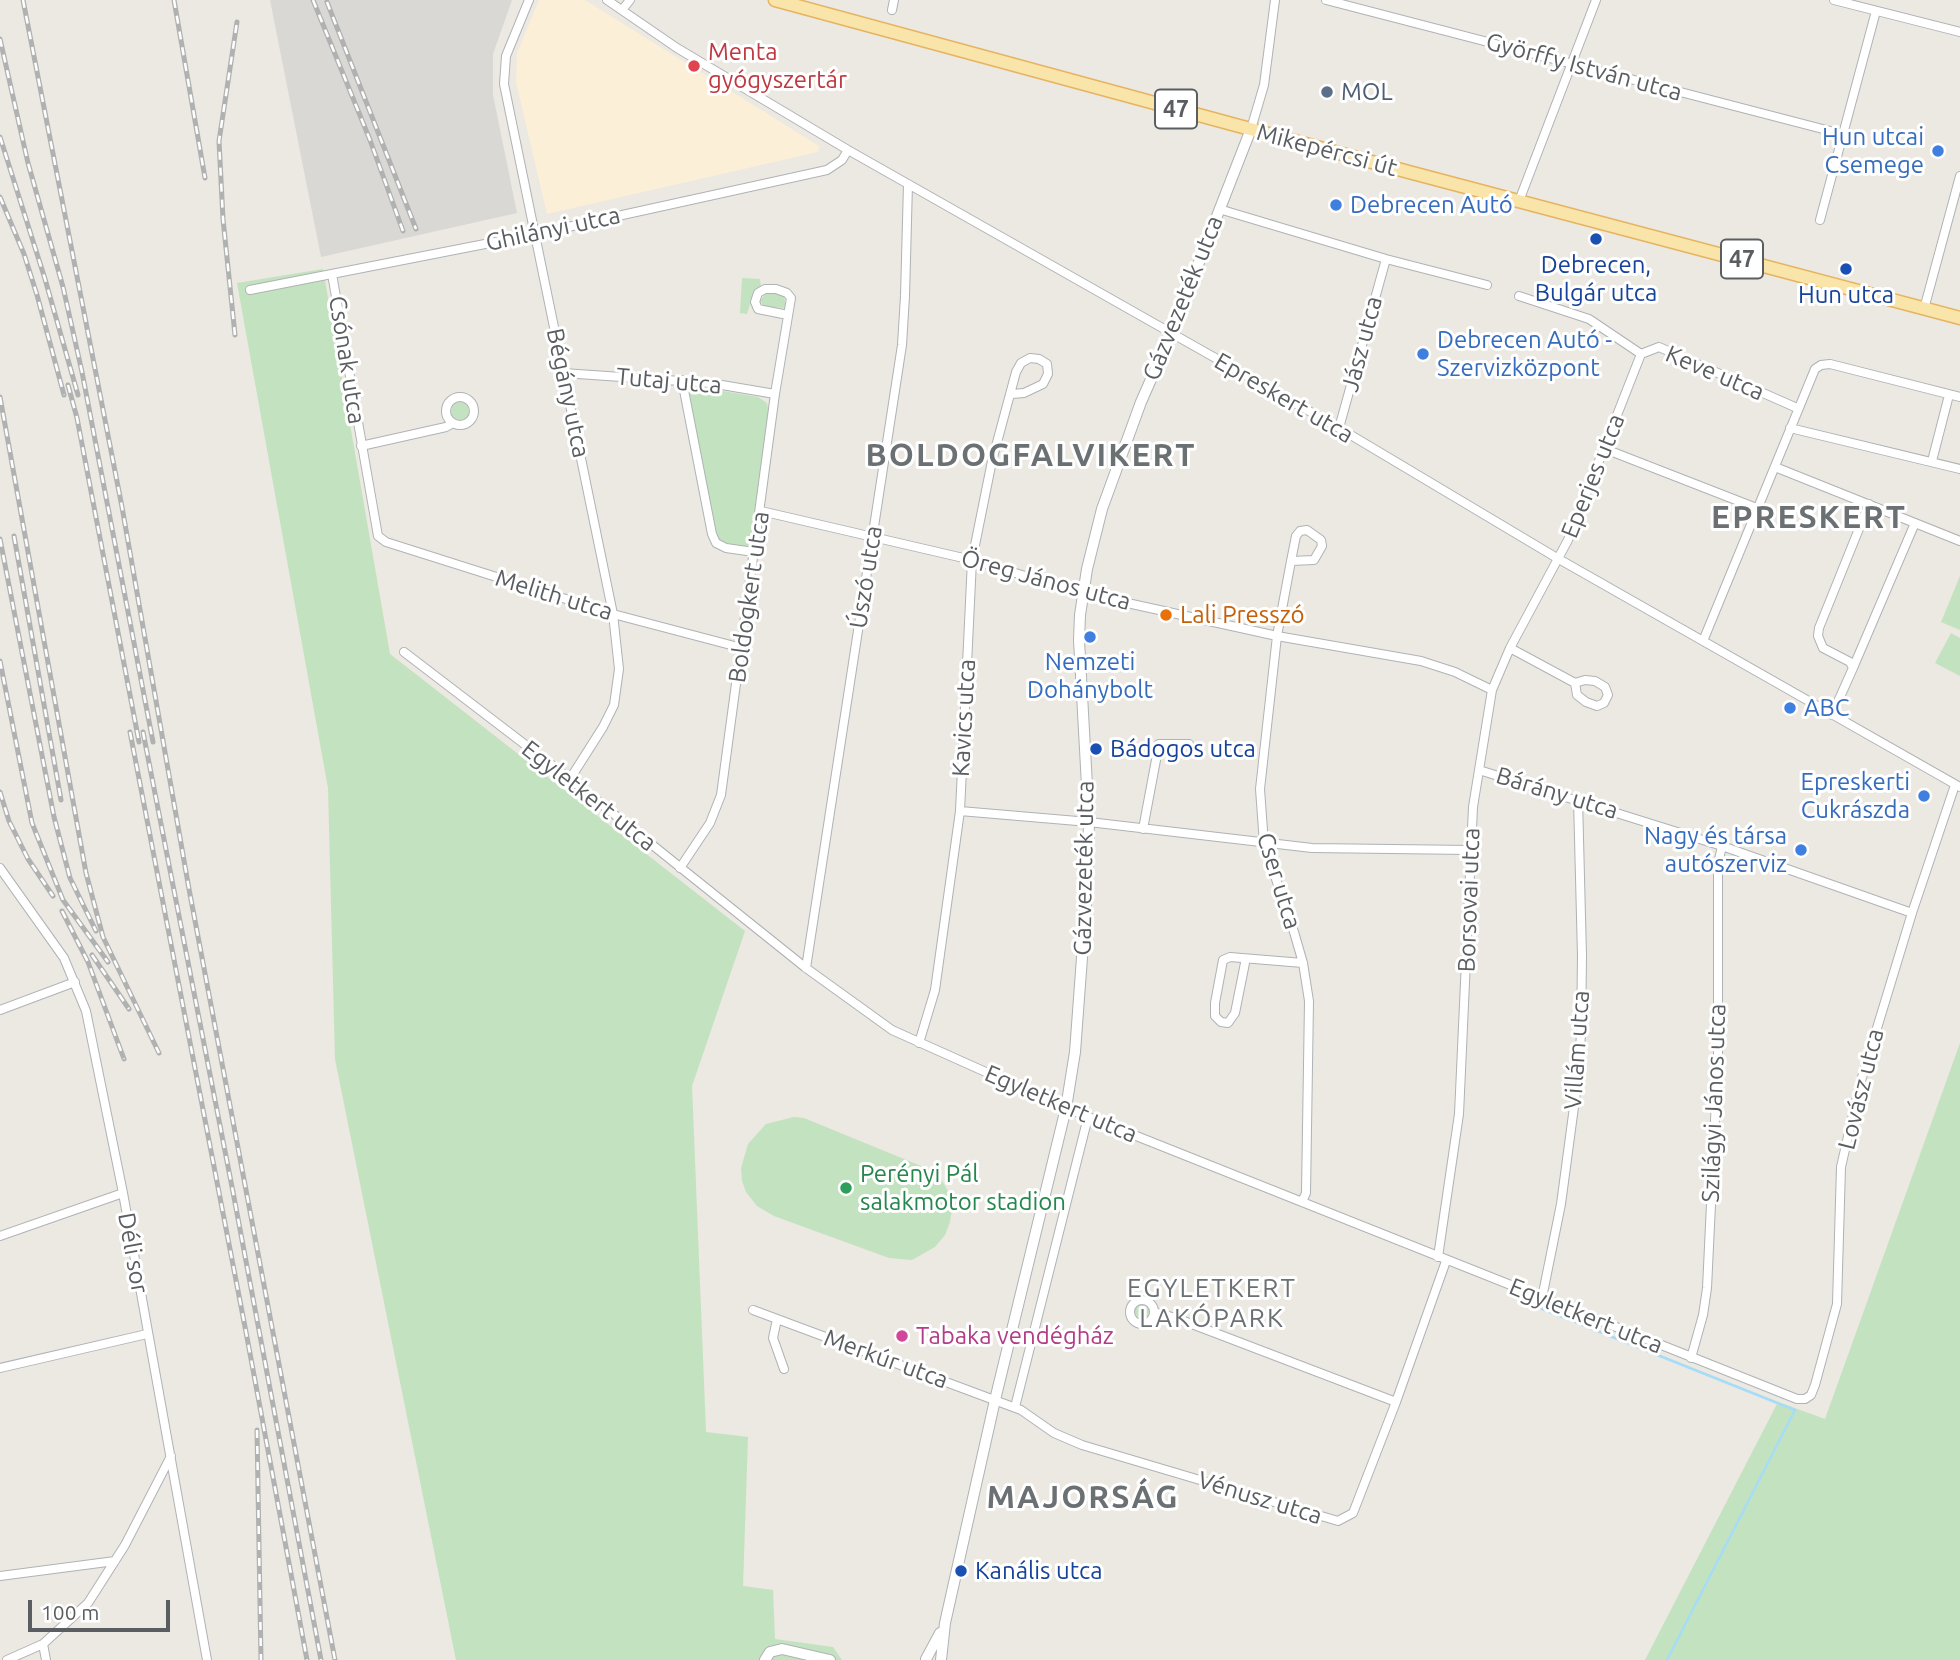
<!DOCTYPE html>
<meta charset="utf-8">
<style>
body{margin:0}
#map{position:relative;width:1960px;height:1660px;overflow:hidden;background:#ece8e2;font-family:Ubuntu,sans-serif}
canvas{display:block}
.scale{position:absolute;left:28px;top:1600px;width:142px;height:32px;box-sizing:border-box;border:4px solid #5a5e61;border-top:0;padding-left:9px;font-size:21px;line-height:24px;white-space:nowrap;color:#5a5e61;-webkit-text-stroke:5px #fff;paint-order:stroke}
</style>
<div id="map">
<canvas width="1960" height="1660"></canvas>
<div class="scale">100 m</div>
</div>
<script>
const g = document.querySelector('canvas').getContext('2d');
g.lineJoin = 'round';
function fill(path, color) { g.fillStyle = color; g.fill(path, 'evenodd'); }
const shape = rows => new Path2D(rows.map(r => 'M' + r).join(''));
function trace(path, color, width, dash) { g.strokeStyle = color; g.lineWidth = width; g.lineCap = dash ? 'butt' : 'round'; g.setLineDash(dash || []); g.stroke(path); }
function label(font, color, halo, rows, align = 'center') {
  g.font = font + ' Ubuntu,sans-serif'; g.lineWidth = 6; g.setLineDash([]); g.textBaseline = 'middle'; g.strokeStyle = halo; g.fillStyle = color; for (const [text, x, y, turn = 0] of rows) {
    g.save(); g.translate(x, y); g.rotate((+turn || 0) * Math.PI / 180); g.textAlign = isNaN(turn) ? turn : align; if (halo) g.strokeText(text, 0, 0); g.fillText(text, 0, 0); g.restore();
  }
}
fill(shape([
 [539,0,585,0,819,146,818,152,547,214,516,82,517,53]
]), '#fbefd8');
fill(shape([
 [270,0,512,0,493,54,493,95,517,213,321,257]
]), '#dad8d4');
fill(shape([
 [323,269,390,654,745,931,692,1086,706,1432,748,1437,743,1586,773,1590,775,1639,833,1647,842,1660,456,1660,335,1059,328,788,237,283],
 [742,278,760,279,761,287,753,294,747,314,740,313],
 [765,294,778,294,784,296,786,308,765,307,760,301],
 [694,386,758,397,767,403,769,414,753,540,747,547,741,549,722,543,715,533,686,390],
 '451 411a9 9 0 1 1 18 0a9 9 0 1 1-18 0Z',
 [1960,576,1960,630,1941,622],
 [1951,633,1960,638,1960,676,1935,663],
 [1960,1043,1960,1660,1645,1660,1778,1402,1825,1419],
 [794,1117,804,1118,938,1173,950,1195,952,1209,950,1222,945,1235,935,1247,912,1260,889,1258,774,1216,757,1206,746,1192,742,1181,741,1168,748,1144,766,1124],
 '1134 1312a8 8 0 1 1 16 0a8 8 0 1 1-16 0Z'
]), '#c3e2bf');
trace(shape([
 [1525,1302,1795,1410,1667,1660]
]), '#a5ddf8', 2.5);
const minor = shape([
 [529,0,506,56,504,84,613,614,619,669,614,705,603,727,570,779],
 [607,0,677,48,848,150,1339,428,1557,558,1960,787],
 [1326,0,1842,134],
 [1834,0,1960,32],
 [622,10,630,0],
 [892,10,894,0],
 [1251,129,1264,85,1275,0],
 [1519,201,1596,0],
 [1219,209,1386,259,1487,285],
 [1820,220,1876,11],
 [332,274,378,536,386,542,613,614,742,648],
 [250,290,536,234,827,170,842,160,848,150],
 [1519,296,1589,319,1641,354,1659,347,1797,408],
 [1924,309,1960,176],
 [563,373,710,383,775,394],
 [682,380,712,534,716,543,726,548,754,552],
 '446 411a14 14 0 1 1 28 0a14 14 0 1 1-28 0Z',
 [1339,428,1386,259],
 [1790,428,1960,469],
 [361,446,446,427,453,423],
 [1605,449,1759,509],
 [1932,461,1949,395],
 [1775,467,1960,541],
 [761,511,972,560,1082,593,1277,636,1421,661,1455,672,1492,690],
 [1291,561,1314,560,1322,546,1321,540,1307,530,1300,531,1296,536,1291,561,1277,636,1260,789,1264,844,1294,932,1303,963,1309,1001,1306,1193,1302,1202],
 [1703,641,1815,369,1821,365,1830,364,1960,397],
 [1510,648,1575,683,1585,680,1595,681,1605,687,1608,695,1604,703,1597,706,1586,702,1577,695,1575,683],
 [404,652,570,779,806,968,892,1030,1066,1108,1797,1399,1805,1399,1811,1395,1815,1385,1837,1304,1841,1167,1860,1084,1912,913,1955,785],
 [1853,668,1915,523],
 [1832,715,1853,668,1850,662,1823,648,1818,636,1819,628,1869,504],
 [1479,770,1722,846,1912,913],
 [960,811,1089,822,1312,848,1470,850],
 [1143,829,1159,744,1189,744],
 [0,868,64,958,86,1011,123,1193,207,1660],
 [680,868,710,823,721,795,775,394,791,298,787,293,776,289,765,289,758,293,755,302,758,309,788,315],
 [1245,963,1235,1013,1228,1023,1221,1022,1215,1016,1215,1003,1223,960,1230,957,1303,963],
 [806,968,902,345,905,296,908,184],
 [0,1010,75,982],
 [919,1043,935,990,960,811,972,560,992,461,1016,372,1021,363,1030,358,1039,359,1047,364,1048,374,1043,384,1024,393,1012,394],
 [0,1236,123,1193],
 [1438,1257,1459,1114,1473,807,1492,690,1510,648,1568,540,1641,354],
 [1542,1298,1561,1204,1576,1092,1581,1035,1582,956,1578,799],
 '1130 1312a12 12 0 1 1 24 0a12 12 0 1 1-24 0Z',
 [753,1310,1021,1410,1054,1433,1082,1445,1338,1521,1353,1513,1396,1402,1446,1261],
 [1154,1312,1176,1318,1396,1402],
 [777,1319,773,1338,784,1369],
 [1691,1358,1703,1315,1707,1288,1718,1057,1718,864,1722,846],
 [0,1368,147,1334],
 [1015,1407,1088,1117],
 [0,1576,115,1561],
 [43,1644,46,1660],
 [7,1660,43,1644,88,1603,125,1545,171,1456]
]);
const tertiary = shape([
 [926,1659,940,1633],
 [765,1660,770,1652,782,1649,830,1660],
 [941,1660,945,1623,995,1400,1066,1108,1075,1052,1087,890,1089,822,1079,640,1080,615,1087,569,1102,509,1141,402,1171,334,1251,129]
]);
const primary = shape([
 [775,0,1405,171,1960,318]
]);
trace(minor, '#afb3b6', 10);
trace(tertiary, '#afb3b6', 12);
trace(primary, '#e6b360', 15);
trace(minor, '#fff', 8);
trace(tertiary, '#fff', 10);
trace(primary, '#f9e4aa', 12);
const rail = shape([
 [23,0,122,507,189,889,335,1660],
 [174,0,205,178],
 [313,0,370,140,403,231],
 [327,2,416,229],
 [0,39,28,163,63,287,82,372,153,742],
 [0,137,45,279,78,395],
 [0,197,24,254,37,295,64,395],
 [235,335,223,219,219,141,237,22],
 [68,385,77,418,139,742],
 [0,397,86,873,103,937,159,1053],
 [14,536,61,800],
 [0,539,54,817,70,878,96,931],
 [0,661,32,823,63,900,108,962],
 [130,732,246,1332,307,1660],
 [143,732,233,1192,321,1660],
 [0,792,9,821,28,859,53,896],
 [62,911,88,962,124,1059],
 [92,955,129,1009],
 [257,1430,261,1660]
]);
trace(rail, '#b0b1b1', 5);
trace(rail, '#fff', 2.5, [8]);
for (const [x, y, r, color] of [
 [694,66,7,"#e0444e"],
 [1327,92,7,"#5c6f8a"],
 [1938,151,7,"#3f7fe0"],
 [1336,205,7,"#3f7fe0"],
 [1596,239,7,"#1a4fb4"],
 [1846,269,7,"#1a4fb4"],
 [1423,354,7,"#3f7fe0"],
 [1166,615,7,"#e8710a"],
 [1090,637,7,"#3f7fe0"],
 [1790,708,7,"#3f7fe0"],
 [1096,749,7,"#1a4fb4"],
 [1924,796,7,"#3f7fe0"],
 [1801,850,7,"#3f7fe0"],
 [846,1188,7,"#2e9e5b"],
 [902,1336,7,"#d1479c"],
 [961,1571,7,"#1a4fb4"]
]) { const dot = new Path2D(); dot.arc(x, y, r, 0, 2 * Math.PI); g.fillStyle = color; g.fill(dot); trace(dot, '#fff', 2.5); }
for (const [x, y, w] of [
 [1176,109,42],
 [1742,259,42]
]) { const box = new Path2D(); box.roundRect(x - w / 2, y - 19.5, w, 39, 5); g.fillStyle = '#fff'; g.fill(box); trace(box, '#5a5e61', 2); }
label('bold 23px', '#5a5e61', null, [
 ["47",1176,109],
 ["47",1742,259]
]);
label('24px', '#be3a42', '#fff', [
 ["Menta",708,52],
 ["gyógyszertár",708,80]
], 'left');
label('24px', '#5a5e61', '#fff', [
 ["Györffy István utca",1584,67,15],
 ["Mikepércsi út",1327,150,15],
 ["Ghilányi utca",553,229,-12],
 ["Gázvezeték utca",1183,298,-68],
 ["Jász utca",1362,344,-75],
 ["Csónak utca",347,360,81],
 ["Keve utca",1715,373,23],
 ["Tutaj utca",669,381,5],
 ["Bégány utca",568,393,78],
 ["Epreskert utca",1284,398,30],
 ["Eperjes utca",1593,476,-68],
 ["Úszó utca",866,577,-81],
 ["Öreg János utca",1046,580,15],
 ["Melith utca",554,595,17],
 ["Boldogkert utca",749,597,-82],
 ["Kavics utca",964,718,-87],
 ["Bárány utca",1557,793,17],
 ["Egyletkert utca",589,796,38],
 ["Gázvezeték utca",1084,868,-89],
 ["Cser utca",1279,881,73],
 ["Borsovai utca",1469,900,-88],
 ["Villám utca",1577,1050,-86],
 ["Lovász utca",1861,1089,-76],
 ["Szilágyi János utca",1714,1103,-88],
 ["Egyletkert utca",1061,1104,23],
 ["Déli sor",133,1253,80],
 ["Egyletkert utca",1586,1316,22],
 ["Merkúr utca",886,1359,20],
 ["Vénusz utca",1260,1498,17]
]);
label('24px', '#4e5e75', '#fff', [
 ["MOL",1341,92]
], 'left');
label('24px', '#366cbe', '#fff', [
 ["Hun utcai",1924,137],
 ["Csemege",1924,165],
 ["Debrecen Autó",1350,205,"left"],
 ["Debrecen Autó -",1437,340,"left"],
 ["Szervizközpont",1437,368,"left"],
 ["Nemzeti",1090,662,"center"],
 ["Dohánybolt",1090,690,"center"],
 ["ABC",1804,708,"left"],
 ["Epreskerti",1910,782],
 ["Cukrászda",1910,810],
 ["Nagy és társa",1787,836],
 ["autószerviz",1787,864]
], 'right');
label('24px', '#164399', '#fff', [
 ["Debrecen,",1596,265],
 ["Bulgár utca",1596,293],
 ["Hun utca",1846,295],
 ["Bádogos utca",1110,749,"left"],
 ["Kanális utca",975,1571,"left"]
]);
label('24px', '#c56008', '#fff', [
 ["Lali Presszó",1180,615]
], 'left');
label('24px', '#27864d', '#fff', [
 ["Perényi Pál",860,1174],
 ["salakmotor stadion",860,1202]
], 'left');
label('24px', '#b23c85', '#fff', [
 ["Tabaka vendégház",916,1336]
], 'left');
g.letterSpacing = '2px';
label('26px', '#6b7073', '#fff', [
 ["EGYLETKERT",1212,1288],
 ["LAKÓPARK",1212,1318]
]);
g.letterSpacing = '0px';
g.letterSpacing = '2px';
label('bold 32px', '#6b7073', '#fff', [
 ["BOLDOGFALVIKERT",1031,455],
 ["EPRESKERT",1809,517],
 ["MAJORSÁG",1083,1497]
]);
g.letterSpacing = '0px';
</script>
